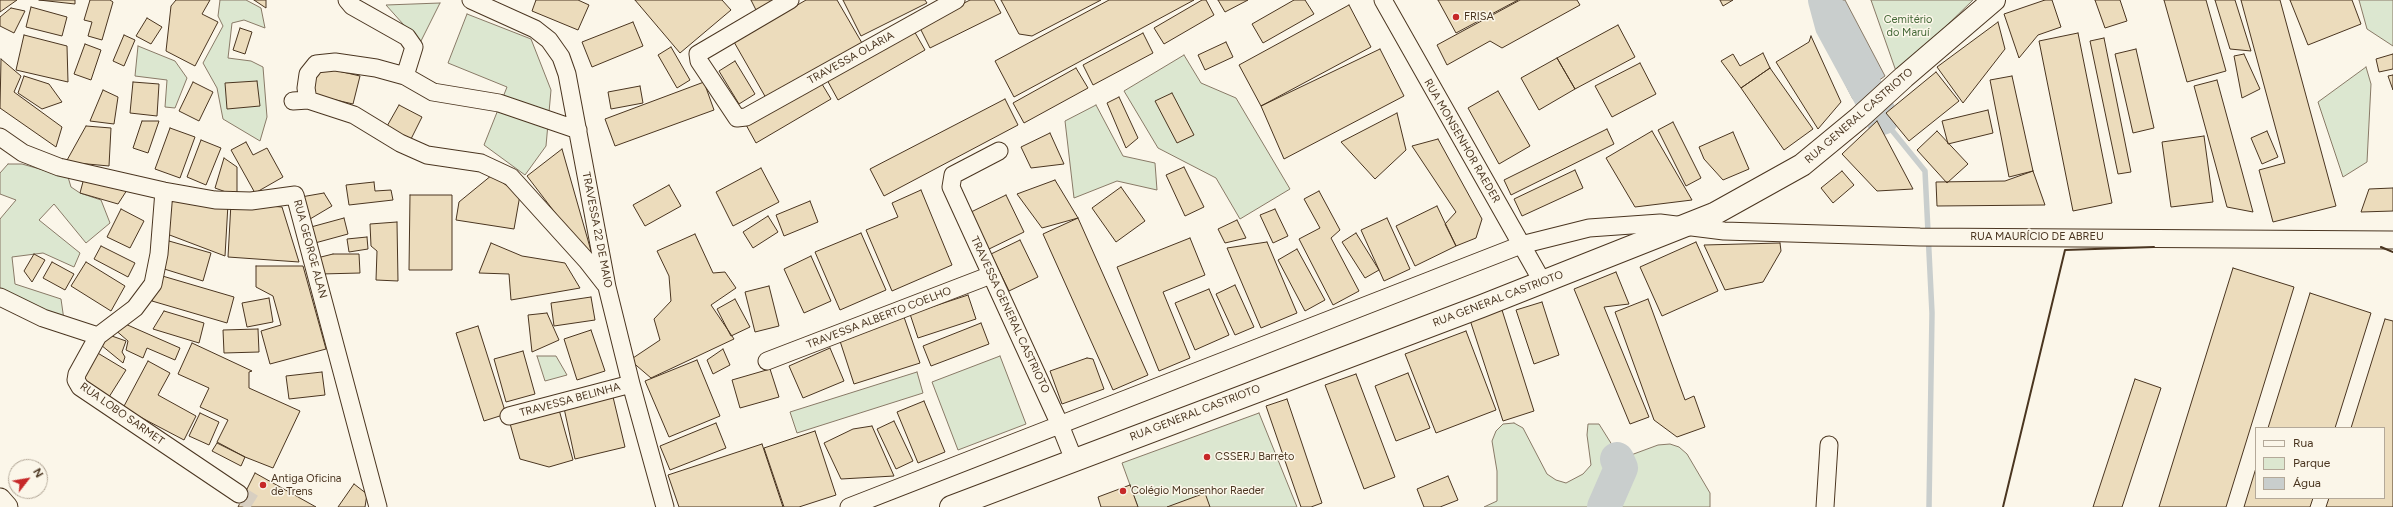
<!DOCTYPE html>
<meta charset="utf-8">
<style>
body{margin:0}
#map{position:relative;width:2393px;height:507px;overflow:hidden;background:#fbf6e9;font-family:Figtree,sans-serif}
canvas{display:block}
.legend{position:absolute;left:2255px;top:427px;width:130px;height:72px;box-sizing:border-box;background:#fbf6e9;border:1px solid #b4a999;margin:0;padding:5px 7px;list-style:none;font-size:12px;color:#4a3520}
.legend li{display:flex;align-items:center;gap:8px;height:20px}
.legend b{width:20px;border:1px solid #b4a999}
.north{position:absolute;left:8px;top:459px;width:40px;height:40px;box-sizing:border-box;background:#fbf6e9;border:1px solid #b4a999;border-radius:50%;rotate:59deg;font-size:11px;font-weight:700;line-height:16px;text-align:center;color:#4a3520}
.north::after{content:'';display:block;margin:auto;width:14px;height:18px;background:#c62828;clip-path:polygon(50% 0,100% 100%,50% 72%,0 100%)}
</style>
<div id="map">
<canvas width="2393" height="507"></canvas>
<ul class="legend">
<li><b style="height:5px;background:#fbf6e9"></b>Rua</li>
<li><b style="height:11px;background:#dce7d0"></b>Parque</li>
<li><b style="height:11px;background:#c9cecd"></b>Água</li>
</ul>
<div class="north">N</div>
</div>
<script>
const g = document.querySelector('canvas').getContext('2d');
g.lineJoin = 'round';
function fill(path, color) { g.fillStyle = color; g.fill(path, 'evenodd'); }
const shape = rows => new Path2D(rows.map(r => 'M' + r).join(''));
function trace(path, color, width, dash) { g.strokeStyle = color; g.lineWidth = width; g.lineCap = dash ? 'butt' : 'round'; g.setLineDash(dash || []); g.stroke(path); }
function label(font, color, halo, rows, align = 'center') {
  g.font = font + ' Figtree,sans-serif'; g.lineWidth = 3; g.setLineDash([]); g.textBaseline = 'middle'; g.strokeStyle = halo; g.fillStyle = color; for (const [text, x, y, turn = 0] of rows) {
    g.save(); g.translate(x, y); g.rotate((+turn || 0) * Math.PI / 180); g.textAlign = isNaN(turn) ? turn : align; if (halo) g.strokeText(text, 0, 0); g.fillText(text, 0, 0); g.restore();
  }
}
const green = shape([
 [220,0,246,0,261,8,265,28,244,20,232,23,228,58,251,61,263,67,267,117,260,141,223,119,217,88,203,63,223,26,218,16,220,0],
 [1871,0,1973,0,1897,74,1871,0],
 [2359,0,2393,0,2393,46,2367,29,2359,0],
 [440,3,420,43,386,5,440,3],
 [467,14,531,39,551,90,546,146,525,175,484,145,507,87,448,63,467,14],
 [138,46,175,61,187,78,175,108,165,107,167,80,135,76,138,46],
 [1184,55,1201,83,1236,98,1290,189,1240,219,1216,178,1158,148,1124,91,1184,55],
 [2366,67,2371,84,2367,162,2343,177,2318,102,2366,67],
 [1096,105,1123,156,1155,163,1157,190,1117,181,1074,198,1065,121,1096,105],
 [8,164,22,164,68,177,71,187,80,193,101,200,110,223,86,243,54,204,39,220,80,253,74,267,43,253,12,257,15,284,61,299,64,320,0,292,0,219,16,200,0,194,0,173,8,164],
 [537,356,556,356,567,375,545,381,537,356],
 [1000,356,1026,424,958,450,932,382,1000,356],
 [917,372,923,393,797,433,790,412,917,372],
 [1259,413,1297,507,1138,507,1122,463,1259,413],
 [1514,423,1523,428,1547,474,1556,480,1566,483,1583,474,1591,465,1587,435,1588,424,1599,424,1614,448,1621,455,1631,455,1658,445,1670,444,1679,447,1687,454,1710,493,1710,507,1484,507,1497,501,1497,471,1492,441,1496,431,1503,424,1514,423]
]);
fill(green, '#dce7d0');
trace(green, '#887966', 1);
const water = shape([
 [1809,0,1845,0,1885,76,1853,99,1816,27,1809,0]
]);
fill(water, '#c9cecd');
trace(water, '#887966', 1);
trace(shape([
 [1882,118,1925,171,1932,313,1929,507]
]), '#c9cecd', 5.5);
trace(shape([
 [1825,0,1832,26,1882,118],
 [1604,507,1621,468,1617,459]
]), '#c9cecd', 34);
const building = shape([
 [0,0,17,0,0,12,0,0],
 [39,0,75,0,75,4,39,0],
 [90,0,110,0,113,2,102,40,88,36,92,22,84,20,90,0],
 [176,0,210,0,202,14,218,22,195,66,166,51,171,6,176,0],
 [254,0,266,0,266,8,254,0],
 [536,0,578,0,589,5,578,30,532,11,536,0],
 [635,0,722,0,731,10,680,53,635,0],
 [751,0,777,0,756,10,751,0],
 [806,0,837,0,862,43,766,98,734,42,806,0],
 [843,0,925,0,927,3,861,36,843,0],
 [970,0,994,0,1001,13,930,48,919,26,970,0],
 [1001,0,1101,0,1032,36,1019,34,1001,0],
 [1109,0,1194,0,1014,97,995,61,1109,0],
 [1202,0,1206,0,1214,15,1164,44,1154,28,1202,0],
 [1218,0,1248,0,1225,12,1218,0],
 [1294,0,1305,0,1314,14,1263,43,1252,24,1294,0],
 [1438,0,1518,0,1456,33,1438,0],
 [1520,0,1577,0,1580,5,1502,48,1490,41,1447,65,1437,45,1520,0],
 [1720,0,1733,0,1723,6,1720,0],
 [2045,0,2052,0,2061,27,2038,35,2019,58,2004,14,2045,0],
 [2095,0,2120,0,2127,21,2105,28,2095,0],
 [2164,0,2206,0,2226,71,2187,82,2164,0],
 [2215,0,2235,0,2251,51,2230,49,2215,0],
 [2241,0,2280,0,2336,206,2273,222,2259,170,2285,163,2241,0],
 [2290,0,2352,0,2361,24,2308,45,2290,0],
 [1349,5,1371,47,1261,106,1239,65,1349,5],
 [31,7,67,17,62,36,26,27,31,7],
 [11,8,25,11,14,33,0,26,0,17,11,8],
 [147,18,162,27,151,44,136,36,147,18],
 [633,22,643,46,592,67,582,42,633,22],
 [1998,22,2005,49,1963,103,1937,67,1998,22],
 [1618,25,1635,57,1575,89,1557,58,1618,25],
 [240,28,252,32,245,54,233,50,240,28],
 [913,29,925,50,838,100,826,78,913,29],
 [1143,33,1153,53,1093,85,1083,65,1143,33],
 [2078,33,2112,203,2073,211,2039,41,2078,33],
 [24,35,67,46,68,82,16,70,24,35],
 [124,35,135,40,124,66,113,61,124,35],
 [1811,36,1841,102,1818,129,1776,62,1809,42,1811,36],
 [2104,38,2131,172,2118,174,2090,41,2104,38],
 [1226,42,1233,57,1205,70,1198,55,1226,42],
 [85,44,101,50,91,80,74,74,85,44],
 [671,47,690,80,677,88,658,55,671,47],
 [1380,49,1404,96,1284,159,1261,106,1380,49],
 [2136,49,2154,128,2133,133,2115,54,2136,49],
 [1763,53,1770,68,1741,88,1721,61,1733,54,1740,66,1763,53],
 [2244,54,2260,89,2242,98,2234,56,2244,54],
 [2393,54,2393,69,2379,72,2376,59,2393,54],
 [1557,58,1575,89,1539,110,1521,78,1557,58],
 [1,59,21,76,14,92,62,127,56,147,0,108,1,59],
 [735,61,755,94,739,104,719,71,735,61],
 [1640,63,1656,94,1612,117,1595,86,1640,63],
 [317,66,360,76,353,104,310,94,317,66],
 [1076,68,1088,88,1024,123,1013,103,1076,68],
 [1770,68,1813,129,1784,150,1741,88,1770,68],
 [1936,72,1959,101,1909,141,1886,113,1936,72],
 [2393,75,2393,90,2388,76,2393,75],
 [24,76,49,84,62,102,42,109,18,93,24,76],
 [2012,76,2033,171,2009,177,1990,80,2012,76],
 [819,79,831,99,756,143,745,123,819,79],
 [2217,80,2253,212,2227,207,2194,86,2217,80],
 [257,81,260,106,227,109,225,83,257,81],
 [133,82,159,84,157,116,130,113,133,82],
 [193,82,213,92,199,121,179,111,193,82],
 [704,82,714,110,615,146,605,119,704,82],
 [640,86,643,103,611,109,608,92,640,86],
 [103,90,118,97,114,124,90,121,103,90],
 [1498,91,1530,146,1499,164,1468,108,1498,91],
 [1172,93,1194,135,1177,143,1155,101,1172,93],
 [1119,97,1138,138,1126,148,1107,103,1119,97],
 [1005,99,1018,125,884,196,870,169,1005,99],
 [399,105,422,117,410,141,386,128,399,105],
 [1988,110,1993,133,1948,144,1942,121,1988,110],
 [1397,113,1406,150,1375,179,1341,142,1397,113],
 [142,121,159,121,148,153,133,148,142,121],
 [1877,121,1913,189,1877,191,1842,154,1877,121],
 [1673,122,1701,178,1686,186,1658,130,1673,122],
 [86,126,111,128,109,166,66,162,86,126],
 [170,128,195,137,180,178,155,169,170,128],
 [1607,129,1614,144,1511,195,1504,180,1607,129],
 [1652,131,1692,200,1635,207,1606,158,1652,131],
 [1937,131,1968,164,1947,183,1917,150,1937,131],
 [2267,131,2278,157,2262,164,2251,138,2267,131],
 [1733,132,1749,169,1723,180,1704,159,1699,147,1733,132],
 [1050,133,1064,164,1031,168,1021,147,1050,133],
 [2204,136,2213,202,2171,207,2162,142,2204,136],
 [1438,139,1482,219,1476,238,1456,246,1445,224,1456,212,1412,146,1438,139],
 [201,140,221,148,206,185,187,177,201,140],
 [246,142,253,155,267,148,283,177,255,193,231,150,246,142],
 [562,149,595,265,527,176,562,149],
 [224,158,237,167,237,196,215,188,224,158],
 [1184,167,1204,207,1185,216,1166,175,1184,167],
 [761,168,779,202,733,226,716,192,761,168],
 [1575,170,1583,188,1522,216,1514,199,1575,170],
 [1842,171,1854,185,1833,203,1821,188,1842,171],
 [2033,171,2045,205,1937,206,1936,182,2005,181,2033,171],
 [492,175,520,195,514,229,456,220,459,202,492,175],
 [84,178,127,190,118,204,80,193,84,178],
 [1055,180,1078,218,1042,228,1017,194,1055,180],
 [374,182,375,191,391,190,393,200,349,205,346,185,374,182],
 [669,185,681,206,645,226,633,205,669,185],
 [1121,187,1145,221,1116,242,1092,208,1121,187],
 [2393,188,2393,211,2361,212,2369,189,2393,188],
 [921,190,952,265,892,291,866,230,898,217,892,203,921,190],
 [1319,191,1340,230,1331,238,1359,291,1333,305,1299,239,1320,228,1304,199,1319,191],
 [324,193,332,206,305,222,301,197,324,193],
 [410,195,452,195,452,270,409,270,410,195],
 [1006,195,1024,232,987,250,969,213,1006,195],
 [169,201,228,204,225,256,167,234,169,201],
 [810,201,818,222,784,236,776,215,810,201],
 [231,203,282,207,299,262,228,257,231,203],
 [1437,206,1456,246,1415,266,1396,226,1437,206],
 [121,209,144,221,130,248,107,237,121,209],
 [1275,209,1288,236,1273,243,1260,215,1275,209],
 [768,216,778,232,753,248,743,232,768,216],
 [344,218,348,234,315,243,311,227,344,218],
 [1078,218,1148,375,1113,390,1043,234,1078,218],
 [1387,218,1410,269,1384,281,1361,230,1387,218],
 [1237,220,1246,238,1225,243,1218,229,1237,220],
 [397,222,398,281,376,280,377,251,371,246,370,224,397,222],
 [861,233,886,290,840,310,815,252,861,233],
 [1356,233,1379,270,1365,278,1342,242,1356,233],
 [695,234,713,273,725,272,736,288,711,305,734,339,651,378,630,360,660,340,654,319,671,301,669,276,657,251,695,234],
 [367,237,368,249,349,252,347,239,367,237],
 [1190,238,1205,275,1163,292,1190,358,1159,371,1117,267,1190,238],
 [1020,240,1038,277,1009,291,991,254,1020,240],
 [169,241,211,253,203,281,161,268,169,241],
 [1267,242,1297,313,1261,328,1227,248,1267,242],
 [1696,242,1718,291,1662,316,1640,267,1696,242],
 [491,243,522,256,565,263,580,288,511,300,509,274,479,273,491,243],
 [1780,243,1781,251,1763,282,1725,290,1704,245,1780,243],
 [101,246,135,263,128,277,94,259,101,246],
 [1297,249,1325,300,1305,311,1278,260,1297,249],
 [34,254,45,260,32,282,24,271,34,254],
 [333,254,359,254,360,273,321,274,317,258,333,254],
 [811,256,831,301,804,313,784,269,811,256],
 [52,262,74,274,65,290,43,278,52,262],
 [86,262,125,286,111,311,71,286,86,262],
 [256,266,303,266,326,349,270,364,261,331,281,325,273,296,256,287,256,266],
 [2233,268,2294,287,2226,507,2159,507,2233,268],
 [1616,272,1629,304,1604,307,1649,417,1630,424,1574,289,1616,272],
 [159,275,234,297,227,323,152,301,159,275],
 [1235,285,1254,327,1235,335,1216,294,1235,285],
 [769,286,779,326,755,332,745,292,769,286],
 [1209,289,1229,335,1195,350,1175,303,1209,289],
 [2310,293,2371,313,2335,428,2268,428,2310,293],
 [968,295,976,319,918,338,910,314,968,295],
 [591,297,595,320,554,326,551,303,591,297],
 [269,298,273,322,247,327,242,303,269,298],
 [735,299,750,327,731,336,717,309,735,299],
 [1648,299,1685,400,1694,396,1705,427,1677,437,1654,420,1615,312,1648,299],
 [1542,302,1559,355,1534,364,1516,310,1542,302],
 [1502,310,1534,411,1503,421,1470,320,1502,310],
 [164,311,204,323,199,343,153,329,164,311],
 [547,313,559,340,532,352,528,315,547,313],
 [904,317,920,363,854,384,839,338,904,317],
 [2385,319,2393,321,2393,507,2326,507,2329,498,2384,498,2384,428,2351,428,2385,319],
 [123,323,180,348,175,360,147,348,143,358,126,350,128,341,113,328,123,323],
 [981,323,989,344,931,366,923,346,981,323],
 [478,326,506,414,484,421,456,333,478,326],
 [258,329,259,352,224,353,223,330,258,329],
 [591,330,605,371,577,380,564,339,591,330],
 [1466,331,1496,410,1436,433,1405,354,1466,331],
 [109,335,126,341,122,352,125,357,123,363,101,345,109,335],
 [192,343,252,371,249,372,249,388,300,411,273,468,245,457,217,442,228,420,200,407,209,388,178,374,192,343],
 [830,348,844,381,803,398,789,366,830,348],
 [723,349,730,365,713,374,707,360,723,349],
 [523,351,535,394,506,402,494,359,523,351],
 [96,352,126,370,109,397,79,379,96,352],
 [1087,358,1093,359,1104,389,1062,404,1050,371,1087,358],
 [697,360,720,416,669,437,645,381,697,360],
 [148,361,170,373,158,395,196,416,184,440,123,408,148,361],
 [770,369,779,397,740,408,732,380,770,369],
 [322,372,325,395,289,399,286,376,322,372],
 [1408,373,1430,428,1396,441,1375,386,1408,373],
 [1356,374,1395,477,1364,489,1325,385,1356,374],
 [2135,379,2161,388,2122,507,2093,507,2135,379],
 [613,397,625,447,575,459,564,408,613,397],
 [1287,399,1322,503,1311,507,1301,507,1266,406,1287,399],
 [924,401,945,452,918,463,897,412,924,401],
 [558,406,573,460,549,467,520,459,509,420,558,406],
 [200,413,219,422,209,445,189,436,200,413],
 [894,421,913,461,896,469,877,429,894,421],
 [716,423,726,448,670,470,660,446,716,423],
 [872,426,894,476,841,479,824,443,853,429,872,426],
 [815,431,836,495,799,507,784,507,764,448,815,431],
 [217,443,245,457,241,466,212,451,217,443],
 [762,444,783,507,679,507,668,475,762,444],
 [2256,468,2256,498,2313,498,2310,507,2244,507,2256,468],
 [255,473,316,507,238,507,255,473],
 [1448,476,1458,500,1440,507,1424,507,1417,489,1448,476],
 [354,484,367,494,365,507,338,507,354,484],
 [1130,485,1138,507,1101,507,1098,497,1130,485],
 [1205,493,1210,507,1167,507,1205,493]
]);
fill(building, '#ecdcbc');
trace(building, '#4a3520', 1);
trace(shape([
 [239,494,260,507]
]), '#d8cfc1', 17, [17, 8]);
const minor = shape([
 [347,0,352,6,407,37,414,47,405,76],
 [471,0,535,29,549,40,561,57,567,74,607,287,631,384,665,507],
 [790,0,698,54,699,61,737,118,746,117,956,0],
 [1383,0,1542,281],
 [308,100,306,88,308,74,316,64,335,62,376,68,405,76,433,92,499,103,578,130],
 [293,101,308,100,354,115,400,143,427,155,481,163,511,177,587,261,605,284],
 [0,137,23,153,59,167,164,191,215,200,251,201,295,195,378,507],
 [999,151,953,175,951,187,1060,425,1074,460],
 [0,297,43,318,98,336,77,374,76,380,80,387,239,494],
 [98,336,135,308,153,284,159,254,164,191],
 [767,361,991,275],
 [509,416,631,384],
 [849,507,1521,245,1589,228,1660,223,1724,231,1920,237,2393,240],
 [1825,507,1829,445]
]);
const tertiary = shape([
 [0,499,7,507]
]);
const primary = shape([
 [951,507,1482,306,1714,214,1802,165,1859,118,1904,77,1994,0]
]);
trace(minor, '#4a3520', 19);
trace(tertiary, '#4a3520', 23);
trace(primary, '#4a3520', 24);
trace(minor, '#fbf6e9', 17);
trace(tertiary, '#fbf6e9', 21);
trace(primary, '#fbf6e9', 22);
trace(shape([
 [2380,247,2393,252]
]), '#4a3520', 1, [5, 2]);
trace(shape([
 [2381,247,2393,252],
 [2003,507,2065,250,2154,247]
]), '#4a3520', 2);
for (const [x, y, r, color] of [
 [1456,17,4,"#c62828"],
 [1207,457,4,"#c62828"],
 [263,485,4,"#c62828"],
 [1123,491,4,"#c62828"]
]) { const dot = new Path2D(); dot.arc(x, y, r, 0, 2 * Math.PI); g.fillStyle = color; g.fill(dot); trace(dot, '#fbf6e9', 1.5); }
label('11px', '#4a3520', '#fbf6e9', [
 ["FRISA",1464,17],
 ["CSSERJ Barreto",1215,457],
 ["Antiga Oficina",271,479],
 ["de Trens",271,492],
 ["Colégio Monsenhor Raeder",1131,491]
], 'left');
label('11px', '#436837', '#fbf6e9', [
 ["Cemitério",1908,20],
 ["do Maruí",1908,33]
]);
label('11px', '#4a3520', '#fbf6e9', [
 ["TRAVESSA OLARIA",851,58,-29],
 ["RUA GENERAL CASTRIOTO",1859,116,-41],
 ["RUA MONSENHOR RAEDER",1462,141,60],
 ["TRAVESSA 22 DE MAIO",597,230,79],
 ["RUA MAURÍCIO DE ABREU",2037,237],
 ["RUA GEORGE ALAN",310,249,75],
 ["RUA GENERAL CASTRIOTO",1498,299,-21],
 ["TRAVESSA GENERAL CASTRIOTO",1010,315,65],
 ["TRAVESSA ALBERTO COELHO",879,318,-21],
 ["TRAVESSA BELINHA",570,400,-15],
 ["RUA GENERAL CASTRIOTO",1195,413,-21],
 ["RUA LOBO SARMET",122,414,35]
]);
</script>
